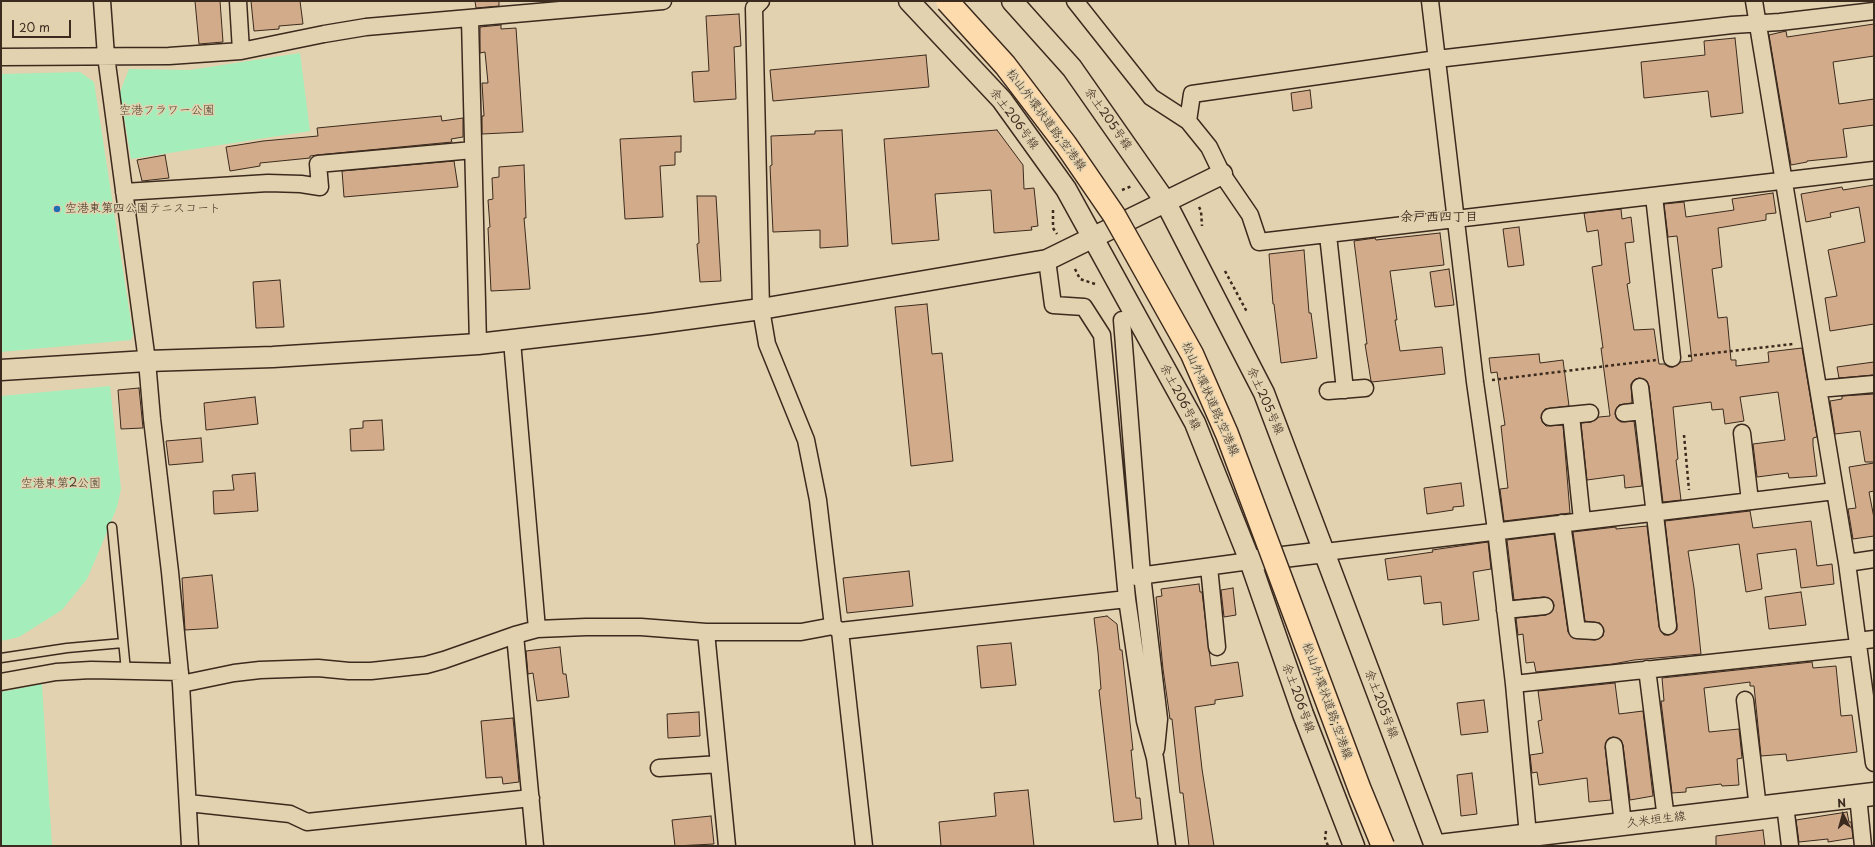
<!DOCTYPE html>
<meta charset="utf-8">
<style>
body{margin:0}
#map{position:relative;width:1875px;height:847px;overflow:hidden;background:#e3d2af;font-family:"Playpen Sans",sans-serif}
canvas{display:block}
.frame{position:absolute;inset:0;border:2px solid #3b2a1e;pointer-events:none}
.north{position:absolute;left:1823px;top:795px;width:40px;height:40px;-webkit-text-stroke:3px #e3d2af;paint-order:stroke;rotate:354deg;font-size:11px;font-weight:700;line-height:16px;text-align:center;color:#3b2a1e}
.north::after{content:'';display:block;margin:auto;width:14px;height:18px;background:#3b2a1e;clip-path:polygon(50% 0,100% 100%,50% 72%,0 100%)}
.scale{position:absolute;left:12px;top:20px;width:59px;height:18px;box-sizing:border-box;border:2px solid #3b2a1e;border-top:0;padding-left:5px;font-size:12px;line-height:14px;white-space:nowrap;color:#3b2a1e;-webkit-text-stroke:3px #e3d2af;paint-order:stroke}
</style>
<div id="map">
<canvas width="1875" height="847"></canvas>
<div class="frame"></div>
<div class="north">N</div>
<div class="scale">20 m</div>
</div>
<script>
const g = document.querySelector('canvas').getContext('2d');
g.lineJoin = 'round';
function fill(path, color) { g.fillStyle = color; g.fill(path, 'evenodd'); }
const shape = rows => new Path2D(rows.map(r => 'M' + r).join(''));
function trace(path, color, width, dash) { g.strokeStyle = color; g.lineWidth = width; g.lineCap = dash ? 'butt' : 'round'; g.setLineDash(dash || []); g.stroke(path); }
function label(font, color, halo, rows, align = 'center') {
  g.font = font + ' "Playpen Sans","Klee One",sans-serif'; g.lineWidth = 3; g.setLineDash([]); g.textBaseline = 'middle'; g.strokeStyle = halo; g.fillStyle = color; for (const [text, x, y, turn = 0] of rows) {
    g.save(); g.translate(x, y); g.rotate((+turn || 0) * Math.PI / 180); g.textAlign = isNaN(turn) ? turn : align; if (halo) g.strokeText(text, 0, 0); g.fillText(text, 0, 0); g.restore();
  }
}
fill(shape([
 [300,53,310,131,131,159,120,92,129,69,190,70],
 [80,72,94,82,133,335,131,340,1,352,1,74],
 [110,386,121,489,117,507,102,544,87,579,62,610,19,637,1,641,1,396],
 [42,684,52,846,1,846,1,692]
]), '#a5eebb');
const building = shape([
 [195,1,220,1,223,42,199,44,195,1],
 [251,1,300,1,303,24,279,26,279,29,254,31,251,1],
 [475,1,499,1,499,6,476,8,475,1],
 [739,14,741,46,734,47,736,99,694,102,692,72,709,71,706,16,739,14],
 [1874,24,1874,56,1833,62,1839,104,1874,99,1874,125,1843,129,1847,157,1807,161,1807,162,1791,165,1769,35,1786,31,1787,37,1874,24],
 [501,25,501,29,516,28,523,132,482,134,482,116,484,116,482,83,488,83,485,52,480,53,480,27,501,25],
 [1735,38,1743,113,1711,117,1708,91,1644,98,1641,62,1705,55,1704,41,1735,38],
 [926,55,929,87,773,101,770,70,926,55],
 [1310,90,1312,108,1293,111,1291,93,1310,90],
 [441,116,442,121,463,118,463,137,451,139,452,142,317,155,310,156,310,158,260,163,260,166,230,171,226,147,263,141,318,136,317,128,441,116],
 [842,130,848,246,820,248,820,230,773,232,770,166,772,165,771,136,815,134,815,131,842,130],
 [997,130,1023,165,1024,189,1034,188,1038,226,1031,227,1032,230,994,233,991,190,935,194,939,240,892,244,884,139,997,130],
 [681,136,681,152,675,152,675,165,660,166,663,217,625,219,620,139,681,136],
 [165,155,169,178,142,181,137,160,165,155],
 [454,161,458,187,344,197,342,171,454,161],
 [524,165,526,218,524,218,530,289,491,291,488,228,490,227,488,200,493,199,492,178,499,177,499,167,524,165],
 [1874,185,1874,324,1830,331,1825,298,1837,296,1828,250,1865,242,1859,207,1830,213,1831,217,1806,222,1801,194,1842,187,1843,190,1874,185],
 [1773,193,1776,213,1766,214,1766,220,1718,228,1722,267,1712,269,1718,318,1727,317,1731,360,1736,360,1736,366,1769,362,1768,352,1802,348,1817,437,1813,438,1813,445,1817,476,1789,478,1788,473,1757,477,1753,444,1785,440,1778,392,1740,397,1744,421,1725,424,1723,409,1712,410,1711,402,1673,407,1678,459,1676,460,1681,500,1663,502,1649,386,1647,381,1639,378,1634,380,1631,384,1632,403,1619,405,1615,414,1617,419,1621,422,1634,421,1642,486,1625,488,1624,475,1587,480,1581,423,1591,422,1599,417,1610,416,1601,348,1603,348,1592,267,1602,265,1598,230,1587,232,1584,213,1621,209,1622,219,1631,217,1634,242,1625,243,1630,283,1627,284,1634,330,1654,329,1659,364,1664,364,1669,367,1673,367,1681,362,1692,361,1677,236,1668,237,1664,204,1684,202,1686,217,1734,210,1732,199,1773,193],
 [697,196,716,196,721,281,700,282,697,244,699,243,697,196],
 [1519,227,1524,265,1508,267,1503,229,1519,227],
 [1440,233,1444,265,1390,271,1397,320,1395,320,1400,351,1442,347,1445,374,1372,382,1371,381,1365,344,1367,344,1354,241,1375,238,1376,240,1440,233],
 [1304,250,1309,313,1311,313,1317,358,1281,363,1274,304,1273,304,1269,254,1304,250],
 [1449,269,1454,305,1435,307,1430,272,1449,269],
 [280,280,284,327,256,328,253,282,280,280],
 [927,304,932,354,942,353,953,461,911,466,895,307,927,304],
 [1539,354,1540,363,1563,360,1569,406,1545,409,1541,418,1543,423,1546,426,1563,425,1570,513,1504,521,1500,489,1508,488,1501,426,1505,425,1497,372,1491,373,1489,358,1539,354],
 [1874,362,1874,375,1839,378,1837,367,1874,362],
 [139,388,143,428,121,429,118,390,139,388],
 [1874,394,1874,462,1865,462,1860,431,1835,434,1830,401,1842,399,1842,396,1874,394],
 [255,397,258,424,206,430,204,403,255,397],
 [382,420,384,450,351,451,350,429,363,428,363,421,382,420],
 [201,438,203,462,169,465,166,441,201,438],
 [1874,463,1874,491,1869,492,1874,518,1874,536,1853,539,1848,509,1856,508,1849,467,1874,463],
 [255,473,258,511,214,514,213,491,234,490,232,475,255,473],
 [1461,483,1464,506,1453,507,1453,510,1427,514,1424,488,1461,483],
 [1750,511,1753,528,1811,521,1817,566,1832,564,1834,584,1801,588,1796,549,1757,554,1762,589,1746,592,1739,544,1688,551,1694,588,1701,654,1634,660,1613,664,1536,672,1534,662,1526,663,1523,634,1518,635,1516,618,1546,615,1553,610,1554,605,1552,600,1544,597,1514,600,1507,540,1554,534,1568,632,1573,638,1595,640,1603,636,1604,631,1600,623,1585,621,1573,532,1616,527,1616,529,1647,526,1659,627,1664,635,1669,635,1677,630,1677,625,1665,521,1750,511],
 [1488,542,1491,569,1473,572,1479,620,1443,625,1441,602,1424,604,1421,576,1388,580,1385,559,1433,552,1432,550,1488,542],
 [909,571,913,606,847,613,843,578,909,571],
 [212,575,218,628,185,630,182,578,212,575],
 [1199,584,1200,592,1202,592,1211,666,1238,662,1243,696,1215,700,1215,704,1195,707,1202,769,1214,846,1189,846,1183,793,1180,793,1172,719,1170,719,1163,669,1156,597,1162,596,1161,589,1199,584],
 [1233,588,1236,615,1224,617,1221,590,1233,588],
 [1801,592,1806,625,1769,629,1765,597,1801,592],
 [1107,616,1117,624,1120,650,1122,650,1133,750,1131,750,1136,798,1140,798,1142,819,1114,822,1099,690,1101,689,1098,652,1094,618,1107,616],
 [1011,643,1016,685,981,688,977,646,1011,643],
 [560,647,563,674,566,674,569,697,537,701,533,673,528,674,526,651,560,647],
 [1812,662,1813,668,1836,666,1841,716,1852,715,1857,752,1787,761,1786,754,1761,756,1754,686,1750,686,1750,682,1704,688,1709,732,1739,729,1742,758,1737,759,1739,785,1722,786,1721,784,1686,788,1686,792,1672,793,1661,701,1664,701,1662,678,1812,662],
 [1615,683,1619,714,1643,711,1653,796,1630,800,1623,745,1621,740,1613,737,1608,739,1605,747,1611,800,1589,802,1587,778,1539,785,1537,772,1532,773,1530,755,1543,753,1538,721,1542,720,1538,691,1615,683],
 [1484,700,1488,732,1461,735,1457,703,1484,700],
 [699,712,700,736,668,738,667,714,699,712],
 [513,718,519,782,503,784,502,777,486,778,481,721,513,718],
 [1472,773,1477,814,1461,816,1457,775,1472,773],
 [1028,790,1034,846,941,846,939,822,996,816,994,793,1028,790],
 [1847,812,1849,822,1851,822,1853,838,1828,842,1828,839,1799,842,1796,820,1847,812],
 [711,816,714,844,675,846,672,820,711,816],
 [1763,830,1765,846,1716,846,1716,836,1763,830]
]);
fill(building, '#d2ac8a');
trace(building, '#3b2a1e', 1);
const service = shape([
 [112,527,126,671],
 [1,658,67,648,123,643]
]);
const minor = shape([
 [102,1,106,56,147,361,152,419,170,572,181,684,190,846],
 [238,1,241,51],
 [761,1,754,8,761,309,767,344,806,440,818,500,833,626,840,631,864,846],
 [1075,1,1151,97,1188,121,1209,147,1222,174,1250,215,1259,242,1874,170],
 [1430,1,1475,382,1496,530,1514,684,1529,846],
 [1754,1,1847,563,1874,763],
 [470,19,478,344],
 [1,57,169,56,241,51,324,34,366,27,663,1],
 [1188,121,1192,94,1437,59,1732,25,1780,22,1874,11],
 [124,192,268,183,301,184,320,187,318,164,473,150],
 [1654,196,1672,358],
 [1328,235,1345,390],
 [1047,260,1053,305,1084,307,1102,335,1127,599,1145,721,1155,758,1167,846],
 [1122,320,1142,575,1159,719,1156,749],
 [512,341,537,629],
 [1640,387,1668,626],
 [1819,389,1874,384],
 [1328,391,1365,388],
 [1624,413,1643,411],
 [1571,415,1582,520],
 [1550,417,1590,413],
 [1742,433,1750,501],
 [1562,523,1577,630,1595,631],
 [1325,552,1835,491],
 [1847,563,1874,559],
 [1209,567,1217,647],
 [1131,577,1250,561],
 [1505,610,1545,606],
 [840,631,1127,599],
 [706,632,727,846],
 [515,635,535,846],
 [1858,641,1874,639],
 [1647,669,1666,819],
 [1,682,56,672,91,670,180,672],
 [181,684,234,673,260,670,318,668,349,671,371,671,426,665,444,660,515,635,537,629,586,627,641,627,706,632,801,632,833,626],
 [1514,684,1858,647],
 [1745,700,1758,808],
 [1614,746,1623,824],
 [659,768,719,764],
 [1858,796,1863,846],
 [188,803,290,814,307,822,531,798],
 [1785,805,1790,846]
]);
const tertiary = shape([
 [909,1,1002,100,1066,189,1195,423,1250,561,1303,714,1354,846],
 [1012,1,1072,68,1165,201,1264,393,1435,846],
 [1,370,147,361,273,357,478,344,650,324,761,309,1047,260,1222,174],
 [1258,560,1325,552]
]);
const secondary = shape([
 [1439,846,1874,794]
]);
trace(service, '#3b2a1e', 11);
trace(minor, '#3b2a1e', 19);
trace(tertiary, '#3b2a1e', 23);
trace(secondary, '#3b2a1e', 25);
trace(shape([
 [1122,190,1132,186],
 [1199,207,1201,211,1202,226],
 [1053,210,1053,228,1057,234],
 [1075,269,1080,279,1095,284],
 [1225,271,1247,312],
 [1688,356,1793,344],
 [1492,380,1656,360],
 [1684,435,1689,490],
 [1326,831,1325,838,1328,846]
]), '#3b2a1e', 2.5, [3, 3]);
trace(service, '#e3d2af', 8);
trace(minor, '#e3d2af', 16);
trace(tertiary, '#e3d2af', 20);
trace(secondary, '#e3d2af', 22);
const motorwayBridge = shape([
 [947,1,1005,65,1066,145,1114,215,1192,354,1227,434,1360,790,1383,846]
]);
trace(motorwayBridge, '#3b2a1e', 25, []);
trace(motorwayBridge, '#fedbac', 22);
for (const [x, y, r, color] of [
 [57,209,4,"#1f6fb2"]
]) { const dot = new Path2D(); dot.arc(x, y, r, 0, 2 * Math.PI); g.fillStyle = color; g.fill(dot); trace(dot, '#e3d2af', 1.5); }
label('12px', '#463e2e', '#e3d2af', [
 ["空港フラワー公園",167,111],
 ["空港東第2公園",61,484]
]);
label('12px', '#3b2a1e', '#e3d2af', [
 ["余土206号線",1014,119,53],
 ["余土205号線",1108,119,55],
 ["松山外環状道路;空港線",1046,120,53],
 ["余土206号線",1180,397,62],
 ["松山外環状道路;空港線",1210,399,66],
 ["余土205号線",1265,401,66],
 ["余土206号線",1298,698,70],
 ["松山外環状道路;空港線",1327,701,70],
 ["余土205号線",1381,704,69],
 ["久米垣生線",1656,820,-7]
]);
label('12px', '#3b2a1e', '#e3d2af', [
 ["空港東第四公園テニスコート",65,209]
], 'left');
label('bold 13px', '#3b2a1e', '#e3d2af', [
 ["余戸西四丁目",1439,217]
]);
</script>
